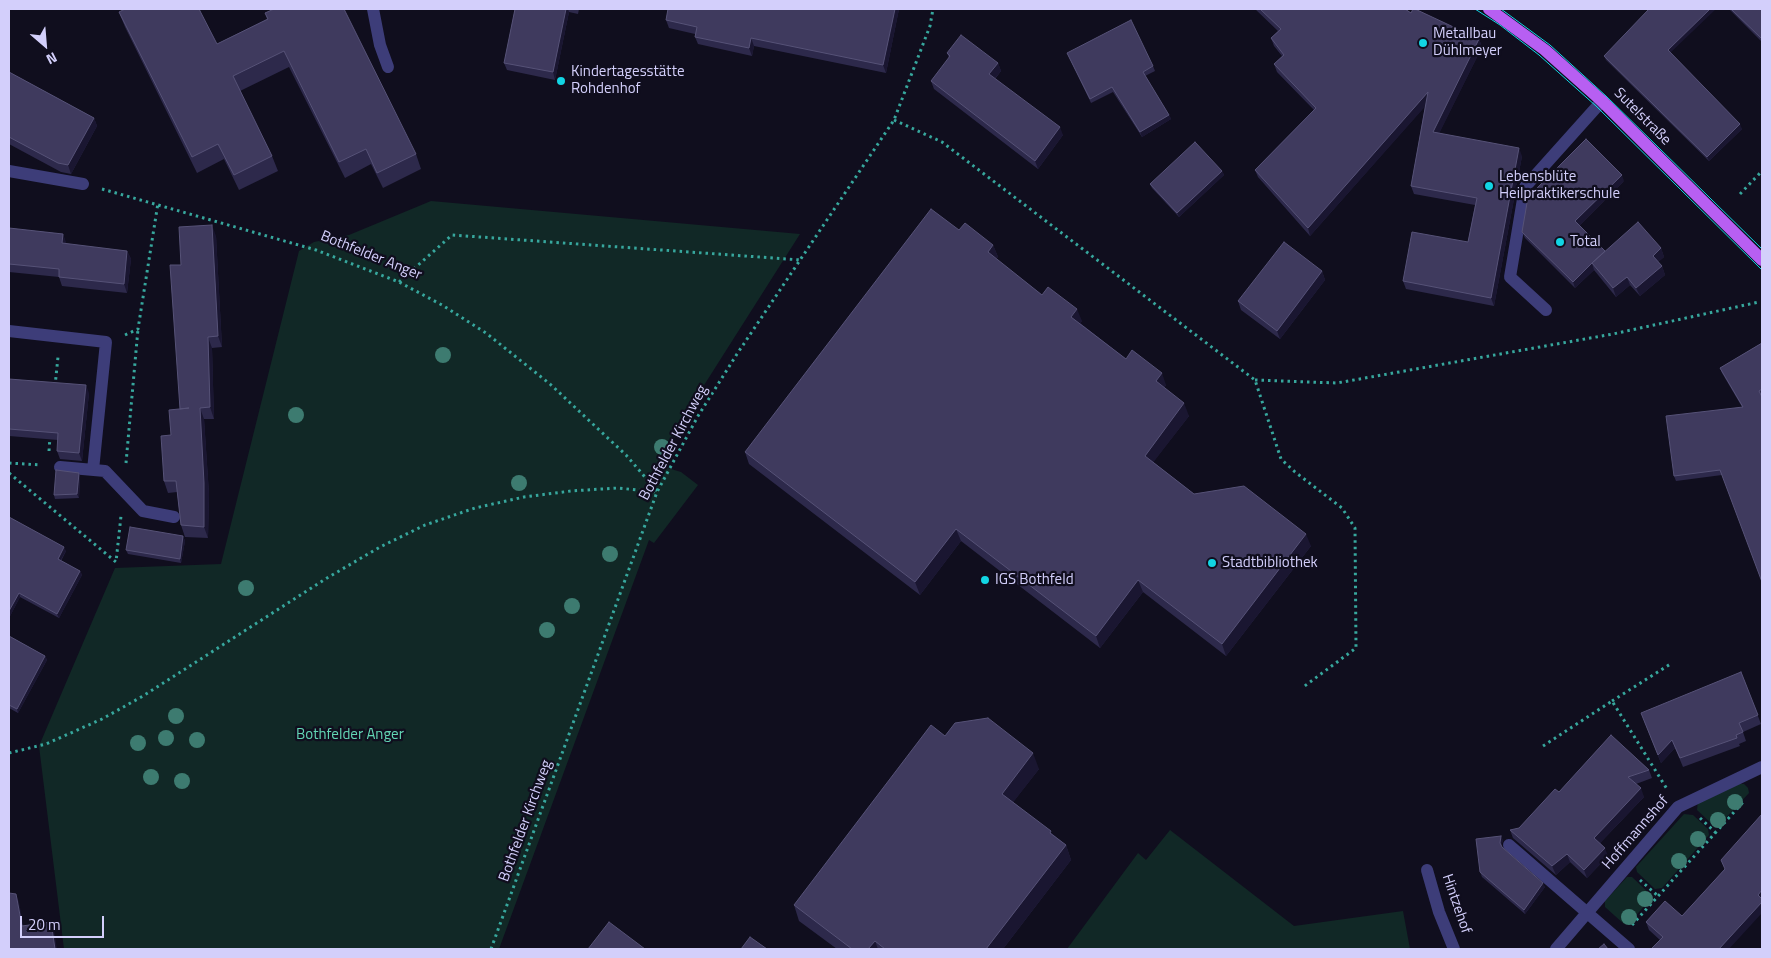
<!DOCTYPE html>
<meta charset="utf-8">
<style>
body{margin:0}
#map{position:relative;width:1771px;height:958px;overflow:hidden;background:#100e1e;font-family:"Titillium Web",sans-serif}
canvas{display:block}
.frame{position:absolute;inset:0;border:10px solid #d3cffb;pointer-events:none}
.north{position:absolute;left:20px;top:20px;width:50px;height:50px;-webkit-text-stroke:4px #100e1e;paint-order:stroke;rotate:153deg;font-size:14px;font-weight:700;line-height:20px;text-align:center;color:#d3cffb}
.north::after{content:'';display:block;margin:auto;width:18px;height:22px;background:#d3cffb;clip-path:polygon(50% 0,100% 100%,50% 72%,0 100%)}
.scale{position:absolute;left:20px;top:916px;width:84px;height:22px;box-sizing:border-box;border:2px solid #d3cffb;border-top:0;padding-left:6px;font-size:15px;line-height:18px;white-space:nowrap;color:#d3cffb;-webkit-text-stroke:4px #100e1e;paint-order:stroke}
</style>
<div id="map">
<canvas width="1771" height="958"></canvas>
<div class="frame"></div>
<div class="north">N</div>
<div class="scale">20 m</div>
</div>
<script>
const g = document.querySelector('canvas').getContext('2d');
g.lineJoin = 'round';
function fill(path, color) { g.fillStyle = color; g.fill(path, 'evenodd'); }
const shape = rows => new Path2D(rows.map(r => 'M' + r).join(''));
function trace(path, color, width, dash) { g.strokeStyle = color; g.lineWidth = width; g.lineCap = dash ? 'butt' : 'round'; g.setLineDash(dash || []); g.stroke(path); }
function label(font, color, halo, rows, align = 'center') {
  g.font = font + ' "Titillium Web",sans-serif'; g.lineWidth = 4.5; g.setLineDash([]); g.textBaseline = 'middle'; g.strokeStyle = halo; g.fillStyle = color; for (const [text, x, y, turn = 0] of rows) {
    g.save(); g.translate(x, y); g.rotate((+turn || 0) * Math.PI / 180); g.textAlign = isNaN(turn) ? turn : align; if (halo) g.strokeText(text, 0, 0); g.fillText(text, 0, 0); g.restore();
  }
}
fill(shape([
 [431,201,800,234,694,401,661,466,681,472,698,485,654,543,649,540,499,949,64,949,39,746,115,568,221,564,299,251,314,242,349,235],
 [1737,784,1744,784,1748,788,1749,793,1720,824,1713,825,1697,810,1698,801],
 [1684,814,1693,815,1708,829,1709,835,1662,888,1655,889,1637,872,1636,867],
 [1170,830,1294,926,1403,911,1410,949,1067,949,1138,853,1146,860],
 [1627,877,1632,877,1650,894,1650,900,1629,923,1624,924,1605,907,1605,901]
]), '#112826');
trace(shape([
 [894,120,942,142,1255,380,1281,459,1295,472,1342,508,1355,528,1356,648,1302,688],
 [102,189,316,250,399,282,442,305,486,333,550,384,626,455,657,491],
 [1740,194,1762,171],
 [399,282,452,235,801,260],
 [125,335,138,329,158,203],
 [1255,380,1337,383,1613,334,1759,302],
 [55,386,58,357],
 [49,451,50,437],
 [9,463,41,465],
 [126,463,138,329],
 [9,473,116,562,121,516],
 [1612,701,1672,663],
 [1543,746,1612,701,1667,789],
 [9,753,46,744,102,719,143,696,327,578,380,547,425,525,475,508,524,497,571,491,618,488,657,492],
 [1700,818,1716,833],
 [1640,880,1658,896],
 [1632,925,1745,800],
 [491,949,657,492,698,416,737,354,894,120,930,26,933,9]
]), '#37a79d', 3, [2.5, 4]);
trace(shape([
 [373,9,380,45,388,67],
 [9,171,83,184],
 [1546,310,1510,277,1525,187,1602,101],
 [9,331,106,342,93,470],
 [60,467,105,471,143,511,174,517],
 [1509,845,1629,949],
 [1427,870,1439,912,1454,949],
 [1556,949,1678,807,1762,767]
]), '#3d3d79', 12);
trace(shape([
 [1489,9,1545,50,1602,101,1762,260]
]), '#b75ff2', 12);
trace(shape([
 [1475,9,1500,25,1539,55,1596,106,1762,270],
 [1501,9,1550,45,1606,96,1762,249]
]), '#12d5e4', 1);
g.fillStyle = '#3d7b70';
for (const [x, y] of [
 [443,355],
 [296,415],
 [662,447],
 [519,483],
 [610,554],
 [246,588],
 [572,606],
 [547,630],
 [176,716],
 [166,738],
 [197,740],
 [138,743],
 [151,777],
 [182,781],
 [1735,802],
 [1718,820],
 [1698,839],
 [1679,861],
 [1645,899],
 [1629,917]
]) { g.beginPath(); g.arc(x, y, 8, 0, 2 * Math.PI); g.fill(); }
fill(shape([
 [515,9,579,9,578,14,569,12,555,80,507,70,504,63],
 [668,9,899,9,886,73,754,46,752,56,698,44,695,37,695,34,669,28,666,20],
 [1255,9,1405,9,1411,13,1479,39,1482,47,1439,133,1522,156,1494,306,1406,289,1403,281,1468,242,1475,205,1414,194,1411,186,1425,106,1310,236,1258,177,1255,170,1314,110,1277,72,1274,64,1282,56,1274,46,1271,38,1278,31],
 [1729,9,1762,9,1762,42],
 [119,12,217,44,267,19,265,13,416,154,421,169,383,188,371,164,345,178,289,67,240,91,272,156,278,171,239,190,224,159,197,173,125,27],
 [947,53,998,63,1001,71,995,79,1063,135,1038,169,934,89,931,81,949,58],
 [1067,53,1153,66,1155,71,1145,76,1169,115,1171,119,1142,137,1113,92,1091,103],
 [1671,53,1742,129,1709,161,1606,60,1604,56],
 [9,72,94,118,97,126,71,174,61,172,9,144],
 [1222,171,1224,175,1179,217,1152,188,1150,184],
 [1624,181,1579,226,1605,251,1661,248,1664,257,1658,262,1662,266,1665,275,1640,296,1630,285,1616,297,1594,270,1575,288,1525,238,1522,232],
 [9,228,63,234,66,244,127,251,131,259,127,293,62,286,59,277,9,272],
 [959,230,993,245,998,257,996,259,1042,295,1082,321,1080,323,1126,359,1166,385,1164,388,1189,416,1153,462,1194,494,1311,546,1226,656,1143,592,1100,648,961,541,920,595,749,464,745,452],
 [216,236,222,347,212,348,214,419,204,419,209,494,208,538,185,537,181,525,177,492,168,493,164,481,171,435,180,409,181,265],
 [1322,271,1325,280,1280,339,1241,310,1238,301],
 [1762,343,1762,395,1722,475,1676,481,1674,476,1742,407,1722,373,1720,368],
 [9,379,89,393,82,461,60,459,57,451,58,440,9,436],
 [79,473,80,477,79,498,55,499,54,495],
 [9,517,66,551,61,561,80,571,82,575,59,618,20,597,9,618],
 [183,536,185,541,181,563,128,554,126,550],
 [9,636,45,656,47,660,18,713,9,708],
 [1741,672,1761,724,1743,732,1746,741,1739,744,1740,746,1683,767,1675,748,1661,763,1644,721],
 [945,736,1039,769,1013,802,1066,845,1071,860,1003,949,837,949,799,921,794,905],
 [1649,770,1652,778,1636,784,1644,797,1600,843,1608,856,1587,878,1570,862,1556,875,1513,838,1510,830,1519,828,1559,792],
 [1762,814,1729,949,1660,940,1649,930,1646,922,1682,916,1724,870],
 [1503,840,1501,846,1545,887,1525,914,1482,877,1480,872]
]), '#2d294b');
fill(shape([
 [566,9,568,9,569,12,555,80,553,72],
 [895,9,899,9,886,73,883,65],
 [1710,9,1716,9,1669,54,1668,50],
 [751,38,754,46,752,56,749,48],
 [1479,39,1482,47,1436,140,1433,132],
 [998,63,1001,71,992,82,989,74],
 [1428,92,1431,100,1310,236,1308,228],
 [1169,115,1171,119,1142,137,1140,132],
 [94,118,97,126,71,174,68,165],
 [1740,124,1742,129,1709,161,1707,157],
 [1060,127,1063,135,1038,169,1035,161],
 [1519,148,1522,156,1494,306,1491,298],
 [1222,171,1224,175,1179,217,1177,213],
 [1622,175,1624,181,1577,228,1575,221],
 [212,225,216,236,222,347,218,336],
 [63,234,66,242,65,252,62,243],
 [993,245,998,257,992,265,988,252],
 [1661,248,1664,257,1656,264,1653,256],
 [127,251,131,259,127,293,124,284],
 [1592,263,1594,270,1575,288,1573,282],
 [1662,266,1665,275,1640,296,1636,288],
 [1322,271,1325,280,1280,339,1277,331],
 [1627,277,1630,285,1616,297,1613,288],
 [1077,309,1082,321,1076,329,1071,317],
 [208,337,212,348,214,419,210,407],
 [1162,373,1166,385,1160,394,1156,381],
 [86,385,89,393,82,461,79,453],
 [1184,403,1189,416,1149,468,1145,456],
 [200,408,204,419,209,494,208,538,204,527],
 [79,473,80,477,79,498,77,494],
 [956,529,961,541,920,595,915,582],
 [1306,534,1311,546,1226,656,1222,644],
 [183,536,185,541,181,563,180,559],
 [64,547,66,551,59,563,58,559],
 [80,571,82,575,59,618,57,614],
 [1138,580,1143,592,1100,648,1096,636],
 [19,593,20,597,9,618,9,611],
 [45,656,47,660,18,713,17,709],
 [1672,740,1675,748,1661,763,1658,755],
 [1033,753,1039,769,1008,809,1002,794],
 [1641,788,1644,797,1597,846,1594,838],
 [1501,836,1503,840,1501,847,1500,843],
 [1066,845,1071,860,1003,949,986,949],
 [1605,848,1608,856,1587,878,1584,870],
 [1567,854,1570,862,1556,875,1552,866],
 [1543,883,1545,887,1525,914,1524,910],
 [1762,890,1762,901,1758,895],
 [16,894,19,902,25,935,22,926],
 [1762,902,1762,913,1729,949,1719,949],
 [51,922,54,930,57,949,55,949],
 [875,941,878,949,868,949]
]), '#1a1631');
const building = shape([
 [125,9,199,9,217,44,268,19,265,13,274,9,344,9,416,154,377,173,366,149,339,162,284,51,233,76,272,156,234,175,218,144,192,157,119,12,125,9],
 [515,9,566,9,553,72,504,63,515,9],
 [668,9,895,9,883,65,751,38,749,48,695,37,697,27,666,20,668,9],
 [1260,9,1405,9,1411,13,1413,9,1415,9,1479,39,1433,132,1519,148,1491,298,1403,281,1412,232,1468,242,1477,198,1411,186,1428,92,1308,228,1255,170,1316,108,1274,64,1284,55,1271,38,1281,29,1260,9],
 [1649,9,1710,9,1668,50,1740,124,1707,157,1604,56,1649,9],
 [1731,9,1762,9,1762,39,1731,9],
 [1131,20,1153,66,1143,72,1169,115,1140,132,1112,87,1090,99,1067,53,1131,20],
 [961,35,998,63,989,74,1060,127,1035,161,931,81,950,56,947,53,961,35],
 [9,72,94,118,68,165,58,163,9,137,9,72],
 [1586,139,1622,175,1575,221,1605,251,1592,263,1573,282,1522,232,1528,197,1586,139],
 [1195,142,1222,171,1177,213,1150,184,1195,142],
 [931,209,959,230,965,223,993,245,988,252,1042,295,1048,287,1077,309,1071,317,1126,359,1132,350,1162,373,1156,381,1184,403,1145,456,1194,494,1244,486,1306,534,1222,644,1138,580,1096,636,956,529,915,582,745,452,931,209],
 [1638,222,1661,248,1653,256,1662,266,1636,288,1627,277,1613,288,1592,263,1638,222],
 [212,225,218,336,208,337,210,407,200,408,204,483,204,527,181,525,176,481,164,481,161,436,171,435,169,410,189,408,180,409,170,265,181,265,179,227,212,225],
 [9,228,63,234,62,243,127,251,124,284,59,277,59,269,9,264,9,228],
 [1284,242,1322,271,1277,331,1238,301,1284,242],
 [1762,343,1762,389,1759,391,1762,397,1762,582,1720,470,1674,476,1666,416,1743,407,1720,368,1762,343],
 [9,379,86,385,79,453,57,451,58,433,9,429,9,379],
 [56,470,79,473,77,494,54,495,56,470],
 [9,517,64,547,58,559,80,571,57,614,19,593,9,611,9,517],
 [130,527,183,536,180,559,126,550,130,527],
 [9,636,45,656,17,709,9,705,9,636],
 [1741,672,1758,715,1739,723,1743,732,1736,735,1737,738,1680,758,1672,740,1658,755,1641,713,1741,672],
 [988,718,1033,753,1002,794,1051,831,1050,833,1066,845,986,949,885,949,875,941,868,949,852,949,794,905,931,725,945,736,955,723,988,718],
 [1611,735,1649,770,1628,777,1641,788,1594,838,1605,848,1584,870,1567,854,1552,866,1510,830,1519,828,1555,789,1559,792,1611,735],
 [1762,814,1762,890,1758,895,1762,899,1762,902,1719,949,1651,949,1663,937,1646,922,1665,901,1682,916,1725,869,1721,860,1762,814],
 [1501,836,1500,843,1502,847,1543,883,1524,910,1480,872,1476,839,1501,836],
 [9,893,16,894,22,926,51,922,55,949,9,949,9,893],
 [609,922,645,949,588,949,609,922],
 [750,937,767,949,741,949,750,937],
 [1604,944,1608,949,1598,949,1604,944]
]);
fill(building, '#3f3a5e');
trace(building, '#565277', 1);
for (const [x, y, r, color] of [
 [1423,43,5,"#12d5e4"],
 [561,81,5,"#12d5e4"],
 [1489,186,5,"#12d5e4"],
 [1560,242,5,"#12d5e4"],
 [1212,563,5,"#12d5e4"],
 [985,580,5,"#12d5e4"]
]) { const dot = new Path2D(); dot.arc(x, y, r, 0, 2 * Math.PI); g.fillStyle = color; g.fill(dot); trace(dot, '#100e1e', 2); }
label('15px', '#d3cffb', '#100e1e', [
 ["Metallbau",1433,34],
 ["Dühlmeyer",1433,51],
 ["Kindertagesstätte",571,72],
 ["Rohdenhof",571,89],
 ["Lebensblüte",1499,177],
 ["Heilpraktikerschule",1499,194],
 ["Total",1570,242],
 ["Stadtbibliothek",1222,563],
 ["IGS Bothfeld",995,580]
], 'left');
label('15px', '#d3cffb', '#100e1e', [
 ["Sutelstraße",1642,117,45],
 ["Bothfelder Anger",371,256,22],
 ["Bothfelder Kirchweg",674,443,-62],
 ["Bothfelder Kirchweg",526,821,-70],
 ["Hoffmannshof",1636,833,-49],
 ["Hintzehof",1456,904,71]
]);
label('15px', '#62d5b4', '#100e1e', [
 ["Bothfelder Anger",350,735]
]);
</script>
